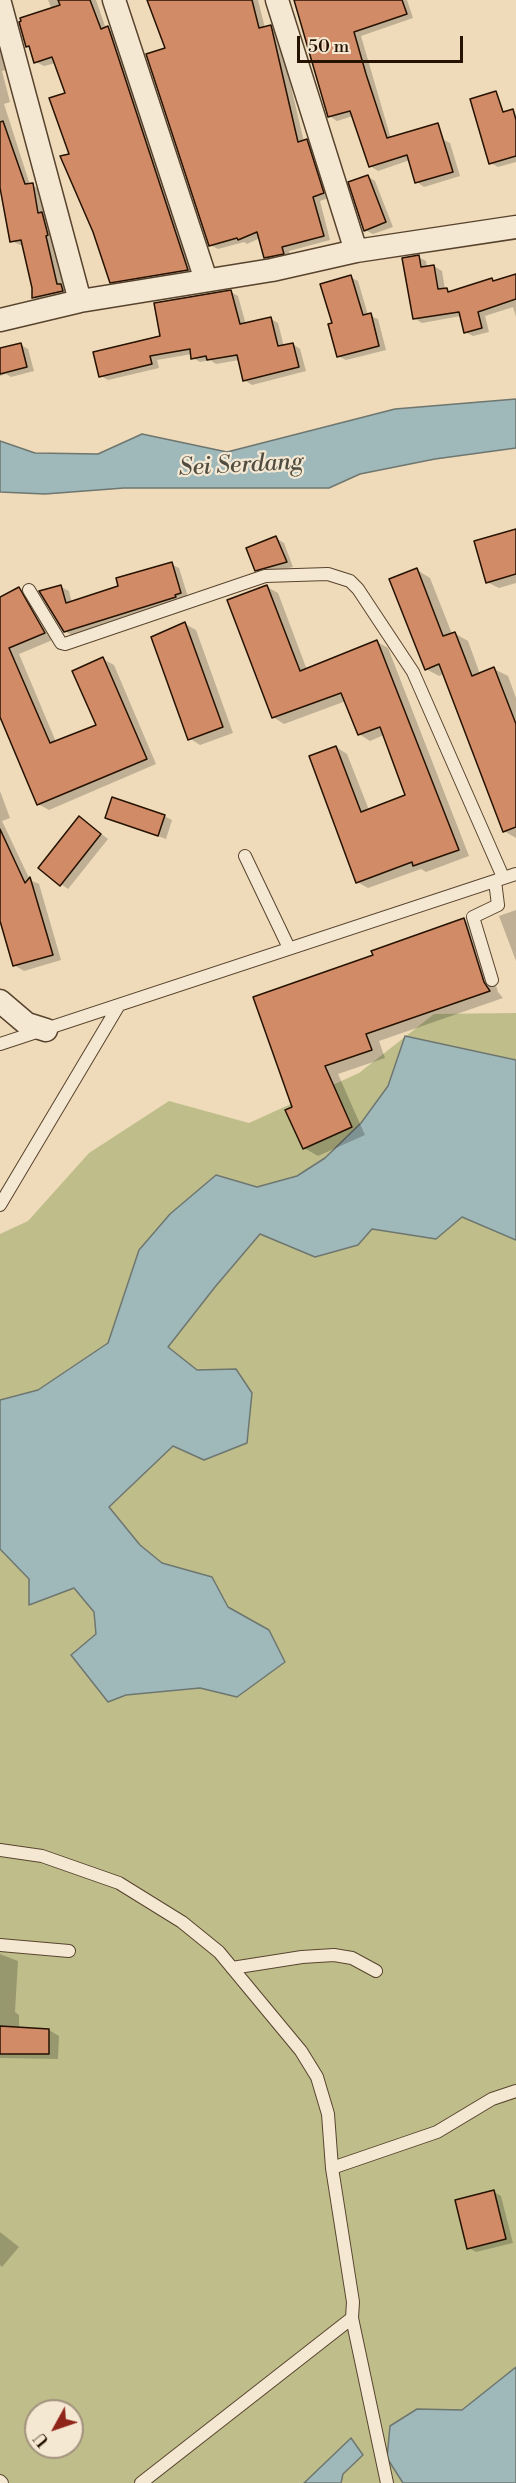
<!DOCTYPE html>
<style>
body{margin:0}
#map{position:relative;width:516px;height:2483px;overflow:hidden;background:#efdbb9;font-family:"Libre Bodoni",serif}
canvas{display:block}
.north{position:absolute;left:24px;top:2399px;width:60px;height:60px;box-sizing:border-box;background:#f5e8d2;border:2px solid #a2927e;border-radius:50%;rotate:230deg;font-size:16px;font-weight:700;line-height:24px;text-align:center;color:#251200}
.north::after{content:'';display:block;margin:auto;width:21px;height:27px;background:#8f2418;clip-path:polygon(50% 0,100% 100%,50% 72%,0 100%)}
.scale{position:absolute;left:297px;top:36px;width:166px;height:27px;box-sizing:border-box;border:3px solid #251200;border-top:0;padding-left:8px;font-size:18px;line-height:21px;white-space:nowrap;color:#251200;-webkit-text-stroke:4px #f5e8d2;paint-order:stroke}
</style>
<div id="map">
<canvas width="516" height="2483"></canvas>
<div class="north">U</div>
<div class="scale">50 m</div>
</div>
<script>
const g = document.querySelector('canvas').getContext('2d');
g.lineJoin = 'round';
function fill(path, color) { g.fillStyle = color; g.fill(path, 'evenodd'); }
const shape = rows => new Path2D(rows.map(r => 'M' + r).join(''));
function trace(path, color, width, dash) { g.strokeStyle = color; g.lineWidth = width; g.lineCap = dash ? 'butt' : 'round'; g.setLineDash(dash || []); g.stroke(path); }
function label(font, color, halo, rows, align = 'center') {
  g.font = font + ' "Libre Bodoni",serif'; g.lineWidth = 4.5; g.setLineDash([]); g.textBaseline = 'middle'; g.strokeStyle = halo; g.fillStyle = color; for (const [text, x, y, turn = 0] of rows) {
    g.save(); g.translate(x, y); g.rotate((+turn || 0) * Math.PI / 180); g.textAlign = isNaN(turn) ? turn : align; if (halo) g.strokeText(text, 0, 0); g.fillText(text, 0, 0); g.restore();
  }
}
fill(shape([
 [516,1013,516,2483,0,2483,0,1234,28,1221,89,1153,169,1101,249,1123,359,1073,434,1014],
 [36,2411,72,2411,72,2447,36,2447]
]), '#bfbe8b');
const water = shape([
 [516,399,516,448,435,459,360,474,329,488,124,488,45,494,0,492,0,441,35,453,98,454,142,434,227,452,395,409,516,399],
 [405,1036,516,1060,516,1240,462,1217,436,1239,372,1229,358,1245,315,1257,260,1234,215,1287,168,1347,197,1370,236,1369,252,1393,247,1443,204,1460,173,1446,109,1507,140,1545,162,1563,212,1577,228,1607,269,1630,285,1662,237,1697,200,1688,126,1695,108,1702,71,1655,96,1634,94,1612,74,1588,29,1605,29,1579,0,1549,0,1400,38,1390,108,1343,139,1250,170,1214,216,1175,257,1187,297,1176,325,1158,361,1123,388,1086,405,1036],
 [516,2367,516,2483,403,2483,387,2458,390,2426,417,2409,462,2410,516,2367],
 [351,2438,363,2455,343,2474,341,2483,304,2483,351,2438]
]);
fill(water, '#9fb8ba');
trace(water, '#6e7670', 1.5);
fill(shape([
 [48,0,96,0,106,29,116,32,196,274,119,286,111,282,67,93,56,63,44,66,36,62,31,48,27,46,20,19,52,10],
 [149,0,258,0,265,28,271,27,278,31,304,142,307,141,314,145,331,197,320,201,330,240,289,251,291,257,273,261,265,257,260,238,247,244,244,242,218,249,210,245,167,49],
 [295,0,407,0,413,18,361,36,391,139,442,139,450,143,460,176,424,187,417,182,410,160,378,171,370,166,353,116,337,121,329,116],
 [0,33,7,70,2,71,10,102,4,104,30,185,40,189,45,215,50,218,64,287,69,290,70,295,41,302,34,298,34,288,24,245,20,245,12,241,0,179],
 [513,112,516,114,516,162,498,167,491,163],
 [367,176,375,181,393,227,373,234,365,230],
 [418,257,426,261,427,267,434,266,442,271,445,289,453,293,492,280,495,282,516,275,516,317,513,307,485,316,489,332,473,336,465,332,461,316,422,323,414,318],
 [350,277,358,281,368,315,378,319,386,350,346,360,338,356,334,324],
 [231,292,238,296,246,325,271,319,278,323,284,347,293,344,300,349,306,371,252,385,244,380,239,360,216,364,210,360,200,362,193,358,192,354,157,360,159,368,108,380,101,376],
 [21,345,28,349,34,371,11,377,6,374,0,376,0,350],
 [516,530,516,583,499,588,487,582],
 [276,538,284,543,293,567,264,574,256,570],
 [171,564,179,568,188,597,73,636,65,631,61,587,69,591,72,603,120,587],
 [417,570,430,578,452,634,454,633,468,641,480,674,494,669,508,676,516,698,516,838,504,831,444,674,439,676,426,669],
 [267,587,278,593,307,670,377,642,388,648,469,856,426,872,421,869,368,888,357,882,336,747,347,754,369,810,407,796,384,735,370,741,359,734,346,701,284,724,273,717],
 [19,589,29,595,55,639,19,654,56,742,97,726,103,659,114,665,156,764,49,810,38,804,0,713,0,598],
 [185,624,196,630,233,733,200,745,189,738],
 [0,791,10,818,2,821,30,880,39,884,61,960,24,971,14,965,0,915],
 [164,816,172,820,166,839,107,818],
 [80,818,108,839,68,889,61,884],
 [516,910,516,961,499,916],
 [464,920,478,928,498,992,503,998,379,1041,385,1058,338,1074,365,1135,318,1156,304,1148,294,1107,375,956],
 [0,1954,18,1961,15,2012,19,2015,19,2028,49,2030,59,2036,58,2059,0,2058],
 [494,2192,501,2196,513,2243,476,2252,469,2248],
 [0,2232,19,2247,2,2267,0,2265]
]), '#0003');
const building = shape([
 [58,0,90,0,101,29,108,26,188,270,110,283,93,232,60,156,69,154,49,98,65,93,52,57,34,63,29,46,26,47,19,22,21,21,20,18,60,5,58,0],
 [147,0,252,0,259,28,271,25,298,142,307,139,324,193,313,197,324,236,282,247,284,254,264,258,257,232,238,240,237,238,209,246,146,54,165,48,147,0],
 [294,0,402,0,407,14,354,32,366,74,387,138,438,123,453,172,415,183,407,155,369,167,350,111,328,117,294,0],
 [496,91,503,112,513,109,516,120,516,156,489,164,470,99,496,91],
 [3,121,25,184,33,183,38,213,42,212,48,235,46,236,57,284,61,284,63,291,32,298,32,288,21,240,10,242,0,188,0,122,3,121],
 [368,175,386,222,364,231,348,182,368,175],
 [419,255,421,267,434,265,438,289,447,288,448,292,492,278,493,281,516,274,516,299,478,312,482,328,464,333,459,312,413,319,402,258,419,255],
 [351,275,363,315,371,313,379,346,337,357,328,324,332,323,320,284,351,275],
 [231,290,240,324,271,317,278,346,293,343,299,367,243,381,237,355,207,360,206,356,191,359,190,349,150,356,152,364,99,377,93,352,160,336,154,303,231,290],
 [21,343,27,367,0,374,0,348,21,343],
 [516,529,516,574,486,583,474,541,516,529],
 [276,536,287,562,255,571,246,548,276,536],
 [172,562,181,593,175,595,176,597,64,632,39,591,61,585,66,603,118,586,116,578,172,562],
 [417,568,443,636,455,632,472,676,494,667,516,724,516,827,503,832,439,664,425,670,389,579,417,568],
 [267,585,300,671,377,640,459,850,413,866,412,862,356,883,309,756,336,746,361,812,405,795,380,727,358,735,341,693,272,718,227,600,267,585],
 [19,587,45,633,9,648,50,743,96,725,72,671,103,657,147,759,37,805,0,717,0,597,19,587],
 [185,622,223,727,188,740,151,637,185,622],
 [112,797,165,815,158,836,105,818,112,797],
 [79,816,101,834,60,886,38,868,79,816],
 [0,829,25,883,30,877,53,955,13,966,0,921,0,829],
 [464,918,484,982,490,991,366,1034,372,1050,325,1066,352,1127,303,1149,285,1110,292,1107,253,997,373,955,371,951,464,918],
 [0,2026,49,2029,49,2054,0,2054,0,2026],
 [494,2190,506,2239,467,2249,455,2200,494,2190]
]);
fill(building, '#d18b66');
trace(building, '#251200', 1.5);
const lane = shape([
 [29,590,61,643,65,644,265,576,328,574,350,581,358,589,413,672,503,877],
 [245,856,289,948],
 [492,980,473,917,498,905,495,881],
 [0,1044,516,874],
 [0,1205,119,1005],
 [0,1850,42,1856,119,1883,182,1922,219,1952,301,2051,317,2077,328,2114,332,2168,353,2302,352,2318,387,2483],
 [0,1945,69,1951],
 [232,1968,302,1957,334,1955,352,1958,376,1971],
 [332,2168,437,2132,492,2099,516,2091],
 [0,2481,2,2483],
 [141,2483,352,2318]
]);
const street = shape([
 [114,0,206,280],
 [277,0,356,251],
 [0,3,80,301],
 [0,320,80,301,272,270,356,251,516,227],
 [0,1001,27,1024,46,1030]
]);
trace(lane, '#58442e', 14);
trace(street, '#58442e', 25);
trace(lane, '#f5e8d2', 12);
trace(street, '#f5e8d2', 22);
label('italic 24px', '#504c41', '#f5e8d2', [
 ["Sei Serdang",241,466,-3]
]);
</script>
